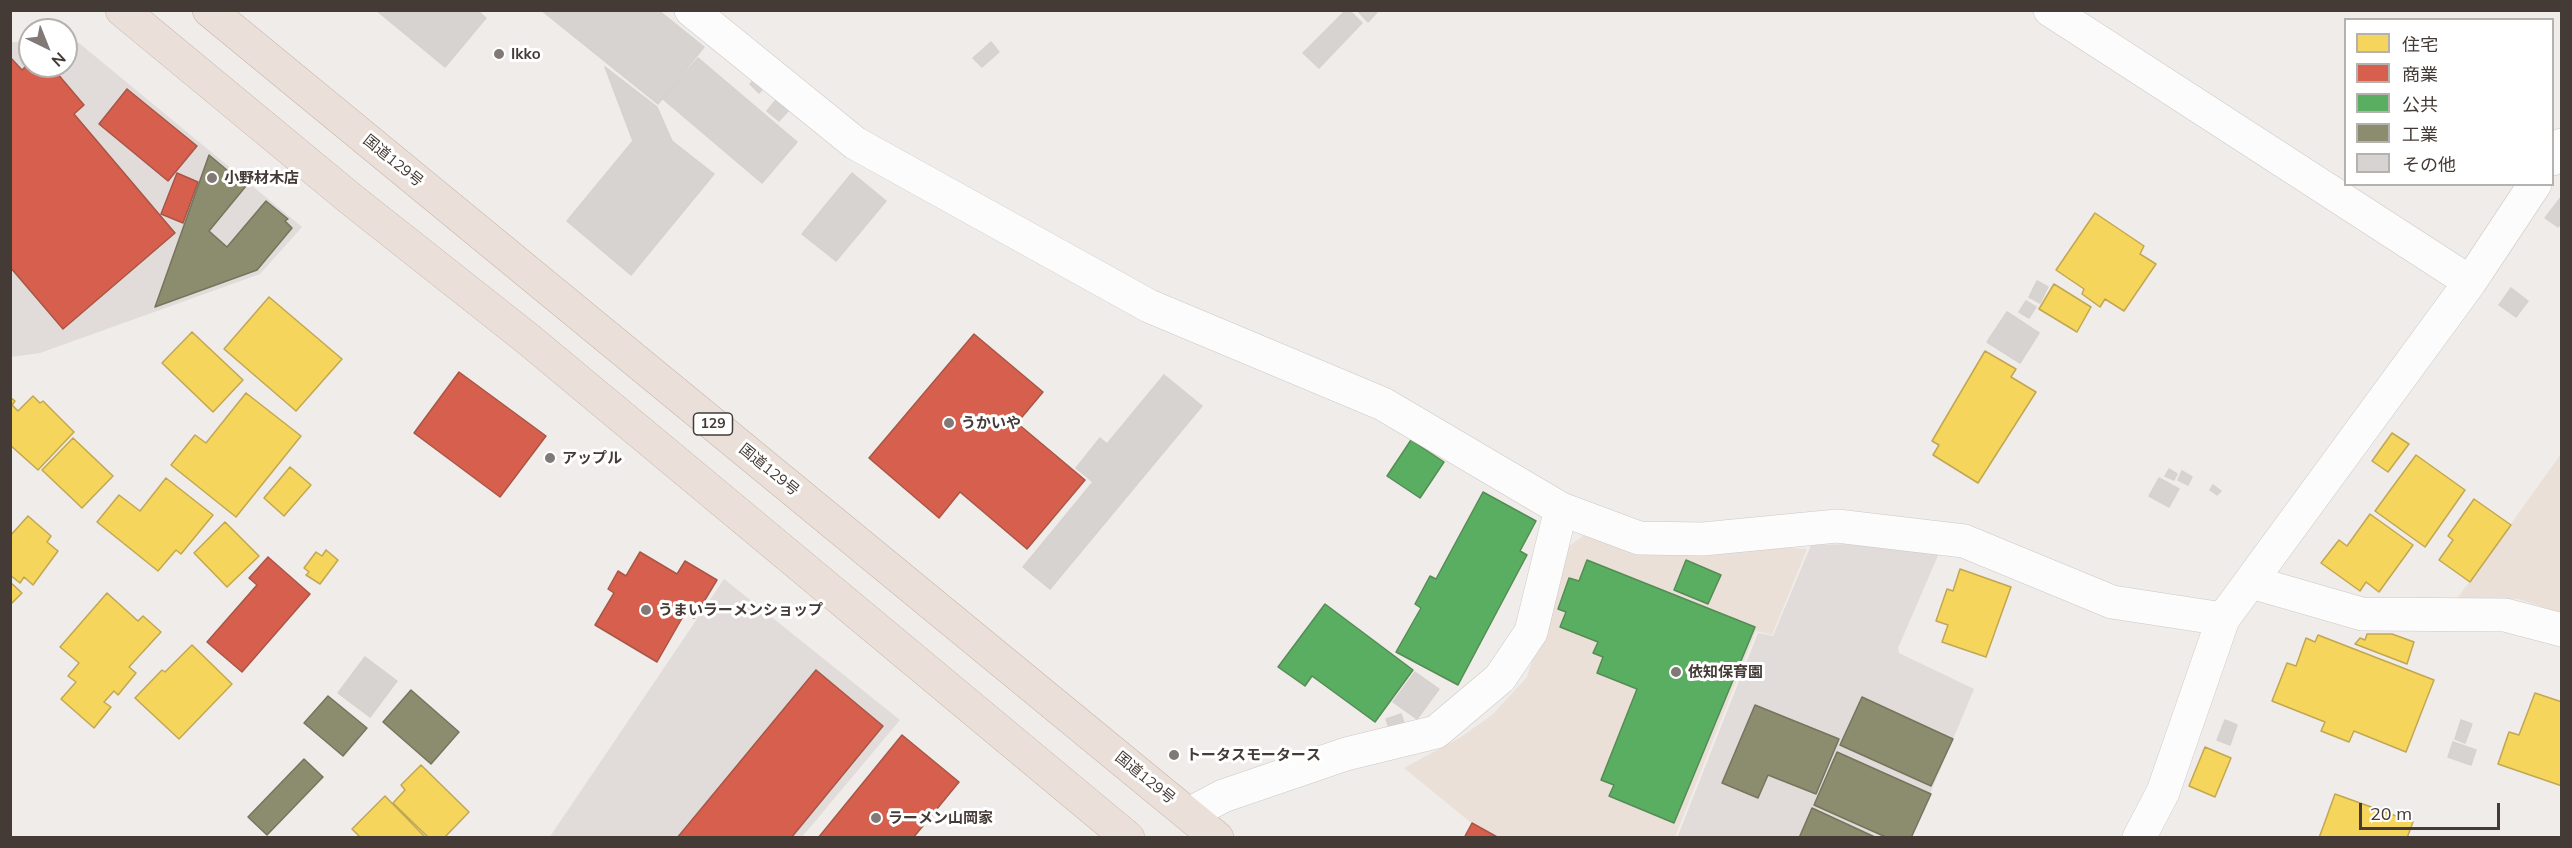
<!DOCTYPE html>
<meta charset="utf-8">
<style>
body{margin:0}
#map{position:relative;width:2572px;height:848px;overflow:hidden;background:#efece9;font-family:Mulish,"Noto Sans JP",sans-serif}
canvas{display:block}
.frame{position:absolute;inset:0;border:12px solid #453b36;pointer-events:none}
.legend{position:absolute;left:2344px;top:18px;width:210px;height:168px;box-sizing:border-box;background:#fff;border:2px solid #b5b1af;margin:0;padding:8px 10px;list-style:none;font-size:18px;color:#453b36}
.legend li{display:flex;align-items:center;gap:12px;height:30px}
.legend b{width:30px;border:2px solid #b5b1af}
.north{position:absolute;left:18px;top:18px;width:60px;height:60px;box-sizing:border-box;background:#fff;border:2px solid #b5b1af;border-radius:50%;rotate:137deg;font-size:16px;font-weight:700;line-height:24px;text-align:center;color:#453b36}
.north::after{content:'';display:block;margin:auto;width:21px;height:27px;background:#807975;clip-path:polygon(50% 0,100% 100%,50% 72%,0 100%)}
.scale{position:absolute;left:2359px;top:803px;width:141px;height:27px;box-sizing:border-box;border:3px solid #453b36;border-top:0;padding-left:8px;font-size:18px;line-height:21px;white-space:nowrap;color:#453b36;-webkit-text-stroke:4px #fff;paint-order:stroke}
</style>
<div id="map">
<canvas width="2572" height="848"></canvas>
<div class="frame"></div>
<ul class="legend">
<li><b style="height:16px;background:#f6d55c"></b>住宅</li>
<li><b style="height:16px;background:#d6604d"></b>商業</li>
<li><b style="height:16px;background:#5aae61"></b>公共</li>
<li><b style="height:16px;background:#8c8c6e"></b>工業</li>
<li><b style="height:16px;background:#d7d3d0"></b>その他</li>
</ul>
<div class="north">N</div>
<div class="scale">20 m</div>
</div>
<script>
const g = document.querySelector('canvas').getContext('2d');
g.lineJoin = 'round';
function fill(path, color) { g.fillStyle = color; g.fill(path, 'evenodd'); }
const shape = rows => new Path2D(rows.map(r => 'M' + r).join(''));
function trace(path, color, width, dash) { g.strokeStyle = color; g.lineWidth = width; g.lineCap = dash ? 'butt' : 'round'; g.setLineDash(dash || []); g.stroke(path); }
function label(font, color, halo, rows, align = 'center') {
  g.font = font + ' Mulish,"Noto Sans JP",sans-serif'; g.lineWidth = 6; g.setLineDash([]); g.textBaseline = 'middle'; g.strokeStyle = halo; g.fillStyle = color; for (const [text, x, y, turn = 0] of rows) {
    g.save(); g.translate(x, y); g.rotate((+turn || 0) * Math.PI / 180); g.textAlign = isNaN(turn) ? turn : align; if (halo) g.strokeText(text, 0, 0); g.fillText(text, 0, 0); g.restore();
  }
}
fill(shape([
 [10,42,30,42,30,66,66,66,66,42,79,43,302,227,260,274,40,353,11,357],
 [1899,543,1940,551,1898,648,1899,653,1974,689,1912,837,1677,838,1758,633,1773,636,1811,545],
 [724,579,900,720,802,837,549,838]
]), '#e1dcd9');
fill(shape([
 [2561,454,2561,613,2518,599,2456,600],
 [1584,535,1807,549,1772,635,1756,631,1675,837,1499,837,1470,822,1404,768,1461,737,1492,715,1527,677,1568,547]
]), '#eae0d8');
const homes = shape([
 [2095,213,2144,246,2140,254,2156,264,2124,311,2105,299,2100,307,2082,294,2084,289,2056,270,2095,213],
 [2054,284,2091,307,2077,332,2039,309,2054,284],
 [269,297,342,359,296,411,224,349,269,297],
 [192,332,243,380,213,412,162,363,192,332],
 [1985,351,2016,369,2011,377,2036,392,1978,483,1933,455,1939,445,1932,441,1985,351],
 [246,393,301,436,236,517,171,465,195,435,206,443,246,393],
 [33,396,40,403,43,401,74,432,38,470,10,445,10,397,15,401,12,405,18,411,33,396],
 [2392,433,2409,444,2388,472,2372,461,2392,433],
 [73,438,113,476,82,508,42,470,73,438],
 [2416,455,2465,490,2425,547,2375,511,2416,455],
 [290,467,311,485,284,516,264,498,290,467],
 [166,478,213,515,181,554,176,550,158,571,97,522,119,495,140,511,166,478],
 [2474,499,2511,525,2470,582,2439,560,2453,540,2448,536,2474,499],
 [2370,514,2413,545,2379,592,2366,582,2360,591,2321,563,2339,540,2347,546,2370,514],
 [28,516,51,536,47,542,58,551,33,585,24,577,20,583,10,575,10,536,28,516],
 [225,522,259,556,227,587,194,553,225,522],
 [326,550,338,560,320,584,306,575,309,572,304,568,316,552,322,556,326,550],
 [1960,569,2011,587,1986,657,1942,642,1948,625,1936,621,1947,589,1953,591,1960,569],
 [10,582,22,593,10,605,10,582],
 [107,593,138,621,143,616,161,632,129,667,136,673,118,695,114,691,104,702,111,707,94,728,61,699,76,682,68,676,79,663,60,647,107,593],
 [2367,634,2392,634,2414,642,2407,664,2355,644,2360,638,2365,640,2367,634],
 [2318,635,2434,680,2406,752,2354,731,2349,742,2321,731,2325,722,2272,701,2287,663,2296,666,2306,638,2315,642,2318,635],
 [192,645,232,684,179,739,135,698,162,670,165,672,192,645],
 [2535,693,2562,702,2562,786,2498,764,2509,732,2519,735,2535,693],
 [2205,747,2231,758,2215,797,2189,786,2205,747],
 [421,765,469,812,444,838,429,838,393,803,405,790,401,785,421,765],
 [2335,794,2413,822,2407,838,2319,838,2335,794],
 [385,796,426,838,361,838,352,829,385,796]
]);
fill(homes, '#f6d55c');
trace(homes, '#c1a751', 1.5);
const shops = shape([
 [10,57,22,70,30,62,30,66,51,66,84,105,74,114,175,233,63,329,10,267,10,57],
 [127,89,197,146,168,181,99,124,127,89],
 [177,173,198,182,183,223,161,214,177,173],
 [974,334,1043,392,1017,423,1085,480,1027,549,960,492,939,518,869,458,974,334],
 [459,372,546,436,500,497,414,433,459,372],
 [640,552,677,574,685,561,717,580,694,618,685,613,657,662,595,625,614,593,608,589,618,571,626,576,640,552],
 [268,557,310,594,242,672,207,642,257,585,249,578,268,557],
 [816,670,883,726,791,838,677,838,816,670],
 [902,735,959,782,913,838,818,838,902,735],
 [1472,823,1499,838,1464,838,1472,823]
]);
fill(shops, '#d6604d');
trace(shops, '#aa5546', 1.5);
const public = shape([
 [1411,440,1444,462,1420,498,1387,476,1411,440],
 [1483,492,1536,521,1520,551,1527,555,1458,685,1396,652,1421,608,1415,604,1430,576,1436,579,1483,492],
 [1587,560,1755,627,1674,823,1609,796,1614,785,1601,780,1637,689,1597,673,1603,657,1593,653,1598,642,1560,627,1566,612,1558,609,1569,578,1579,581,1587,560],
 [1686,560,1721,575,1708,604,1674,590,1686,560],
 [1325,604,1413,670,1375,722,1312,676,1305,686,1278,667,1325,604]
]);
fill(public, '#5aae61');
trace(public, '#548c54', 1.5);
const industry = shape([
 [209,155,246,186,209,231,227,247,266,201,288,219,285,221,292,228,257,270,155,307,209,155],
 [411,690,459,732,431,764,383,722,411,690],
 [328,696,367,728,343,756,304,723,328,696],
 [1862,697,1953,739,1931,786,1840,745,1862,697],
 [1755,705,1839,739,1816,794,1768,775,1758,798,1722,783,1755,705],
 [1837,752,1931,794,1911,838,1888,838,1814,805,1837,752],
 [304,759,323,777,267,835,248,817,304,759],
 [1812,808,1877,838,1799,838,1812,808]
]);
fill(industry, '#8c8c6e');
trace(industry, '#77745d', 1.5);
const building = shape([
 [376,10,477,10,486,18,445,67,376,10],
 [541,10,658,10,704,47,658,104,541,10],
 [1346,10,1349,10,1362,23,1319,68,1303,53,1346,10],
 [1357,10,1379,10,1368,22,1357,10],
 [991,42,999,52,982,67,973,58,991,42],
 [698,58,797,142,762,183,663,99,698,58],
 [605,67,657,107,672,141,714,174,631,275,567,221,633,141,605,67],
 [755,79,764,87,759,93,750,84,755,79],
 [776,100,789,110,779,121,767,111,776,100],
 [852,173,886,201,836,261,802,234,852,173],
 [2562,196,2562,222,2558,227,2545,218,2562,196],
 [2037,281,2048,287,2040,303,2029,297,2037,281],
 [2511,288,2528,301,2516,317,2499,305,2511,288],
 [2026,301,2036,307,2029,318,2019,312,2026,301],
 [2007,312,2039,333,2020,363,1987,342,2007,312],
 [1164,375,1202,406,1050,589,1023,567,1093,482,1076,468,1100,438,1107,444,1164,375],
 [2169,469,2177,474,2174,480,2165,476,2169,469],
 [2182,471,2192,477,2188,485,2178,480,2182,471],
 [2159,478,2179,489,2169,507,2149,496,2159,478],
 [2213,485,2221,491,2217,495,2210,490,2213,485],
 [365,657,397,681,370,717,338,693,365,657],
 [1415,672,1439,689,1417,719,1393,702,1415,672],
 [1401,714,1404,723,1389,728,1386,719,1401,714],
 [2225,720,2237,725,2230,745,2217,740,2225,720],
 [2461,720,2472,724,2465,743,2455,739,2461,720],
 [2453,742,2476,750,2471,765,2448,757,2453,742]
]);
fill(building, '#d7d3d0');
trace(building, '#d7d2cf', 1.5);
const minor = shape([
 [691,10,855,143,1149,306,1383,404,1561,509,1639,538,1703,539,1837,526,1964,541,2112,602,2223,619,2470,282,2535,184],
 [2050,10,2470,282],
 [2552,159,2562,145],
 [2251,582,2362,614,2505,615,2562,630],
 [1189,814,1223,796,1346,754,1436,732,1500,678,1531,632,1561,509],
 [2139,838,2163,792,2223,619]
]);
const highway = shape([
 [122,10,352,200,528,339,1128,838],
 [209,10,1217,838]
]);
trace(minor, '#ccc8c5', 34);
trace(highway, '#c6b2a5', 34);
trace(minor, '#fdfcfc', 33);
trace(highway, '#ebe0d9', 33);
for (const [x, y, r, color] of [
 [499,54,6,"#807975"],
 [212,178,6,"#807975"],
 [949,423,6,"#807975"],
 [550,458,6,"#807975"],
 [646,610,6,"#807975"],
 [1676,672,6,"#807975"],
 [1174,755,6,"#807975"],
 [876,818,6,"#807975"]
]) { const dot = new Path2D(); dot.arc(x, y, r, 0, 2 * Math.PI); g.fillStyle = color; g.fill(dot); trace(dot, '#fff', 2); }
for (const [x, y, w] of [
 [713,424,39]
]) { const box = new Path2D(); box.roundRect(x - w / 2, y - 11, w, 22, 4.5); g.fillStyle = '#fff'; g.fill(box); trace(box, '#453b36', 1.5); }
label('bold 14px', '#453b36', null, [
 ["129",713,424]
]);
label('bold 15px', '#453b36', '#fff', [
 ["Ikko",511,54],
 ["小野材木店",224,178],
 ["うかいや",961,423],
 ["アップル",562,458],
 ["うまいラーメンショップ",658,610],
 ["依知保育園",1688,672],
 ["トータスモータース",1186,755],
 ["ラーメン山岡家",888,818]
], 'left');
label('15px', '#453b36', '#fff', [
 ["国道129号",393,161,39],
 ["国道129号",769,470,39],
 ["国道129号",1145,778,39]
]);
</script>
